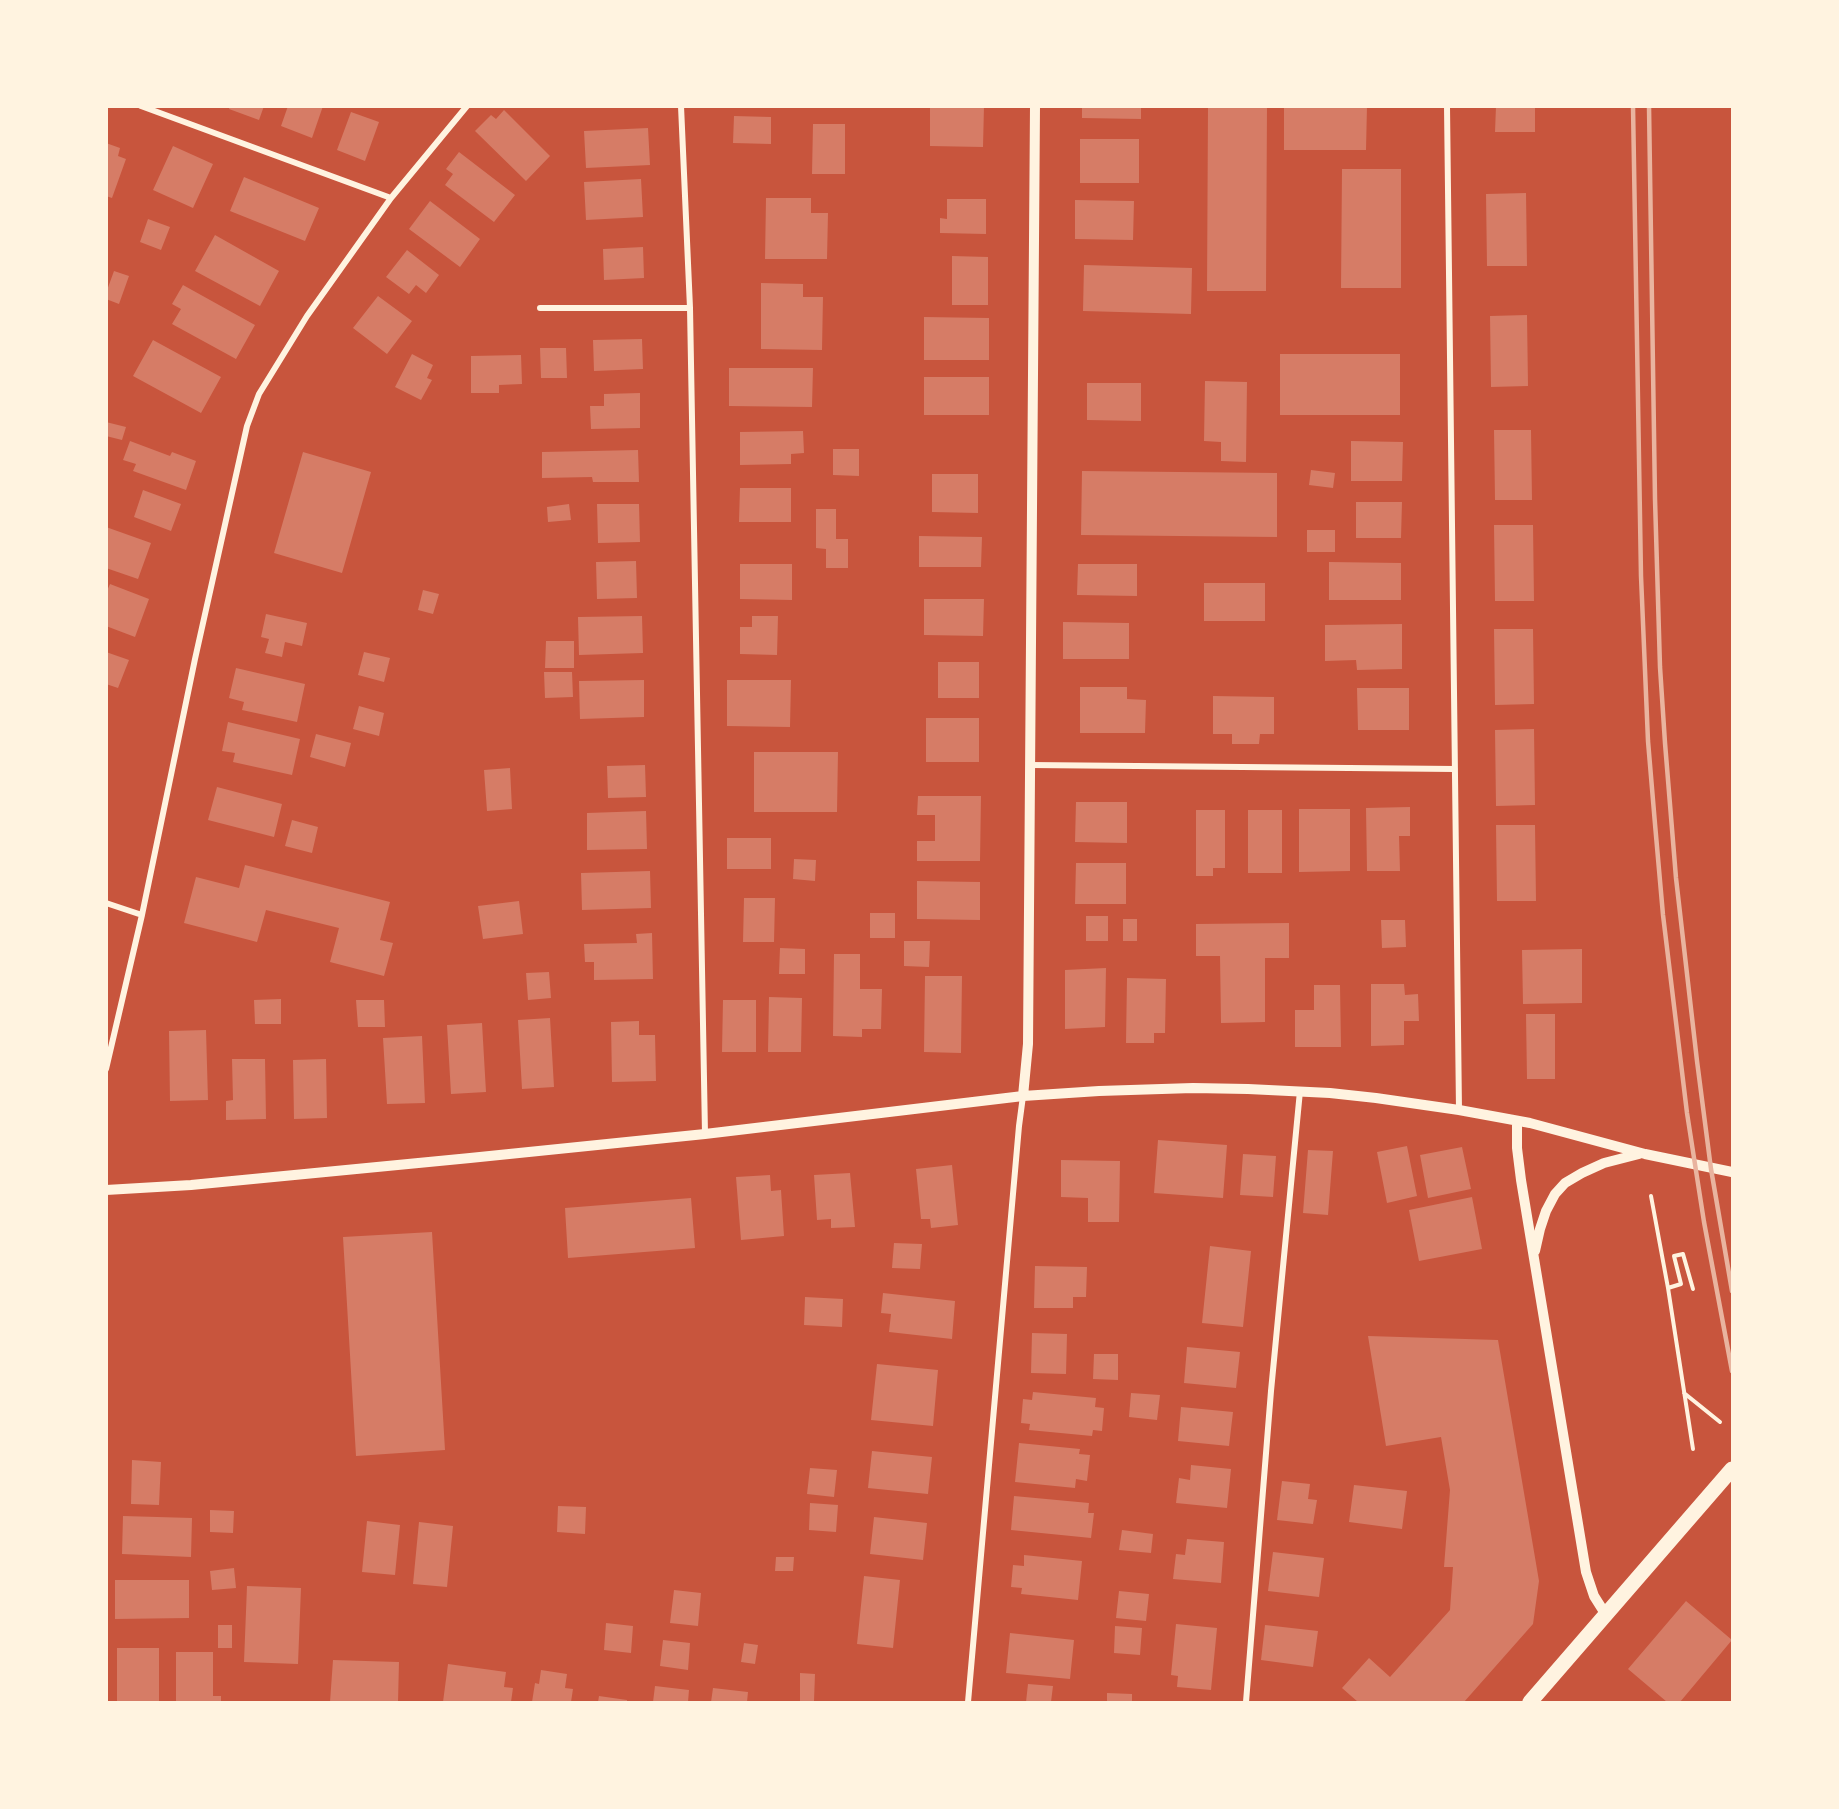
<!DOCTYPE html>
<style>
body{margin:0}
#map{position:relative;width:1839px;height:1809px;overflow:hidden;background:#c8553d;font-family:"PT Sans",sans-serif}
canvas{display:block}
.frame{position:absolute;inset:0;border:108px solid #fff3e0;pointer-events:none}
</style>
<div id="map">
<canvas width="1839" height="1809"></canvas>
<div class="frame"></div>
</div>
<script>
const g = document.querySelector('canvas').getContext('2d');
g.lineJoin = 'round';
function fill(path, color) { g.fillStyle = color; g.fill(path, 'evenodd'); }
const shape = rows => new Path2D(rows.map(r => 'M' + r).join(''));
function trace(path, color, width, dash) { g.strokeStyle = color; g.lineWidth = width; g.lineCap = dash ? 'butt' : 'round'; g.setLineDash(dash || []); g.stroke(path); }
fill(shape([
 [230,106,264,106,259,120,229,109],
 [288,106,323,106,312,138,281,126],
 [930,106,984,106,983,147,930,146],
 [1082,106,1141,106,1141,119,1082,118],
 [1208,106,1267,106,1266,291,1207,291],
 [1284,106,1367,106,1366,150,1284,150],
 [1496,106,1535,106,1535,132,1495,132],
 [504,110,550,156,526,181,475,131,491,115,496,119],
 [351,112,379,122,365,161,337,150],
 [734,116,771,117,771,144,733,143],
 [813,124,845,124,845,174,812,174],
 [648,128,650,165,586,168,584,131],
 [1080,139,1139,139,1139,183,1080,183],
 [106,143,120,148,118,156,126,159,112,198,106,196],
 [173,146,213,164,193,208,153,190],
 [459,152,515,195,494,222,445,185,453,174,446,169],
 [1342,169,1401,169,1401,288,1341,288],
 [244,177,319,208,305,241,230,211],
 [641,179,643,217,586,220,584,182],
 [1526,193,1527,266,1487,266,1486,194],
 [766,198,811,198,811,213,828,213,827,259,765,259],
 [947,199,986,199,986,234,940,233,940,218,947,219],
 [1075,200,1134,201,1133,240,1075,239],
 [430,201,480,239,460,267,409,229],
 [148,219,170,227,161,250,140,242],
 [215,235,279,271,260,306,195,271],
 [643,247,644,278,604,280,603,249],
 [407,250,439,275,426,293,416,285,409,294,386,277],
 [952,256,988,257,988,305,952,305],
 [1084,265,1192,268,1191,314,1083,311],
 [114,271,129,276,119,304,106,299,106,293],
 [761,283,803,284,803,297,823,297,822,350,761,349],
 [183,285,255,325,236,359,172,324,181,309,172,304],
 [378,296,412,321,387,354,353,328],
 [1527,315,1528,386,1491,387,1490,316],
 [924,317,989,318,989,360,924,360],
 [642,339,643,369,594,371,593,340],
 [153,340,221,377,201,413,133,376],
 [540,348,566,348,567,378,541,378],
 [412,354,433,365,427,378,432,380,421,400,395,387],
 [1280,354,1400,354,1400,415,1280,415],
 [521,355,522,384,499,385,499,393,471,393,471,356],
 [729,368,813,368,812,407,729,406],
 [924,377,989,377,989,415,924,415],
 [1205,381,1247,382,1246,462,1221,461,1221,442,1204,441],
 [1087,383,1141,383,1141,421,1087,420],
 [640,393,640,428,591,429,590,406,604,406,604,394],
 [106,422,126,427,122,440,106,436],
 [1494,430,1531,430,1532,500,1495,500],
 [803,431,804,453,791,454,791,464,740,465,740,432],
 [130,441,170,456,172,452,196,461,186,490,133,471,136,464,123,460],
 [1351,441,1403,442,1402,481,1351,481],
 [833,449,859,449,859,476,833,475],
 [638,450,639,482,593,482,592,477,542,478,542,452],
 [303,452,371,472,342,573,274,553],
 [1311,470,1335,473,1333,488,1309,485],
 [1082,471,1277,473,1277,537,1081,535],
 [932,474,978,474,978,513,932,512],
 [740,488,791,488,791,522,739,522],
 [143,490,181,504,171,531,134,517],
 [1356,502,1402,502,1401,538,1356,538],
 [569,504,571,520,548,522,547,507],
 [597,504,639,504,640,542,598,543],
 [816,509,836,509,836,539,848,539,848,568,826,568,826,549,816,548],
 [1494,525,1533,525,1534,601,1495,601],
 [106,527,151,543,138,579,106,568],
 [1307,530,1335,530,1335,552,1307,552],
 [919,536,982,537,981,567,919,567],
 [636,561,637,598,597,599,596,562],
 [1329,562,1401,563,1401,600,1329,600],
 [740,564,792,564,792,600,740,599],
 [1078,564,1137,564,1137,596,1077,595],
 [1204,583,1265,583,1265,621,1204,621],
 [110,584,149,599,135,637,106,626,106,593],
 [423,590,439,594,433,614,418,610],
 [924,599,984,599,983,636,924,635],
 [266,614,307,623,302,646,285,642,282,657,265,653,269,639,261,637],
 [642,616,643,653,579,655,578,617],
 [752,616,778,616,777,655,740,654,740,627,752,627],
 [1063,622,1129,623,1129,659,1063,659],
 [1402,624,1402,669,1357,670,1356,660,1325,661,1325,625],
 [1494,629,1533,629,1534,704,1495,705],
 [546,641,574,641,574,668,545,668],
 [106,652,129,660,118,688,106,684],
 [364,652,390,658,384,682,358,675],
 [938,662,979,662,979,698,938,698],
 [236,668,305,684,297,722,242,710,244,702,229,698],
 [544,672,572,672,573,697,545,698],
 [644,680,644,717,580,719,579,681],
 [727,680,791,680,790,727,727,726],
 [1080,687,1127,687,1127,699,1146,700,1145,733,1080,733],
 [1357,688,1409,688,1409,730,1358,730],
 [1213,696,1274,697,1274,734,1260,734,1259,744,1232,744,1232,734,1213,734],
 [359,706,384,713,379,736,353,729],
 [926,718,979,718,979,762,926,762],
 [228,722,300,739,292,775,233,762,235,753,222,751],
 [1534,729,1535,805,1496,806,1495,730],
 [316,734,351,743,345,767,310,757],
 [754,752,838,752,837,812,754,812],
 [645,765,646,797,608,798,607,766],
 [510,768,512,809,487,811,484,770],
 [217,787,282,804,274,837,208,820],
 [918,796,981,796,980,861,917,861,917,841,935,841,935,815,917,815],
 [1076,802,1127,802,1127,843,1075,842],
 [1410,807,1410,836,1399,836,1400,871,1367,871,1366,808],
 [1299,809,1350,809,1350,871,1299,872],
 [1196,810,1225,810,1225,868,1213,868,1213,876,1196,876],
 [1248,810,1282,810,1282,873,1248,873],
 [646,811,647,849,587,850,587,813],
 [292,820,318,827,312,853,285,846],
 [1496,825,1535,825,1536,901,1497,901],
 [727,838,771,838,771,869,727,869],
 [794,859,816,860,815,881,793,879],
 [1076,863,1126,863,1126,904,1075,904],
 [245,865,390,902,380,940,393,943,384,976,330,962,339,928,266,910,257,942,184,923,196,877,239,888],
 [650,871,651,908,582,910,581,873],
 [917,881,980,882,980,920,917,919],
 [744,898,775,898,774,942,743,942],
 [519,901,523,934,483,939,478,906],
 [870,913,895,913,895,938,870,938],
 [1086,916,1108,916,1108,941,1086,941],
 [1123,919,1137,919,1137,941,1123,941],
 [1381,920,1405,920,1406,947,1382,948],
 [1289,923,1289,958,1265,958,1265,1022,1221,1023,1220,956,1196,956,1196,924],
 [652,933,653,979,594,980,594,962,585,962,584,944,637,943,636,934],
 [904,941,930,941,929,967,904,966],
 [780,948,805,949,805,974,779,974],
 [1582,949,1582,1003,1523,1004,1522,950],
 [834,954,860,954,860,989,882,989,881,1029,862,1029,862,1037,833,1036],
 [1106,968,1105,1027,1065,1029,1065,970],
 [549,972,551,998,528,1000,526,973],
 [925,976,962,976,961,1053,924,1052],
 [1127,978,1166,979,1165,1033,1154,1033,1154,1043,1126,1043],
 [1371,984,1404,984,1405,995,1418,994,1419,1021,1404,1021,1404,1045,1371,1046],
 [1314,985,1340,985,1341,1047,1295,1047,1295,1010,1314,1010],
 [769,997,802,998,801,1052,768,1052],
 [281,999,281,1024,255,1024,254,1000],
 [356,1000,384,1000,385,1027,358,1027],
 [723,1000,756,1000,756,1052,722,1052],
 [1526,1014,1555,1014,1555,1079,1527,1079],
 [550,1018,554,1087,522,1089,518,1020],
 [639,1021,639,1035,655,1035,656,1081,612,1082,611,1022],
 [482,1023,486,1092,451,1094,447,1025],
 [206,1030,208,1100,170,1101,169,1031],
 [422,1036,425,1103,387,1104,383,1038],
 [232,1059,265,1059,266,1119,226,1120,226,1101,233,1100],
 [326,1059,327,1118,294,1119,293,1060],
 [1158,1140,1227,1145,1223,1198,1154,1193],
 [1407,1146,1417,1196,1387,1203,1377,1152],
 [1462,1147,1471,1189,1428,1198,1420,1155],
 [1308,1150,1333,1151,1328,1215,1303,1213],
 [1243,1154,1276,1156,1273,1197,1240,1195],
 [1061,1160,1120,1161,1119,1222,1088,1222,1088,1198,1061,1197],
 [952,1165,958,1225,931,1228,930,1219,921,1219,916,1169],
 [850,1173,855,1227,831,1228,831,1219,817,1220,814,1175],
 [770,1175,771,1191,781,1190,784,1236,741,1240,736,1177],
 [1472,1197,1482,1249,1419,1261,1409,1210],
 [691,1198,695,1248,568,1258,565,1208],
 [432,1232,445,1450,356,1456,343,1237],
 [894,1243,922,1244,920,1269,892,1268],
 [1210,1246,1251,1251,1243,1327,1202,1323],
 [1035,1266,1087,1267,1086,1297,1073,1297,1073,1308,1034,1308],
 [883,1293,955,1301,952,1339,889,1332,891,1314,881,1313],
 [805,1297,843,1299,842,1327,804,1325],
 [1032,1333,1067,1334,1066,1374,1031,1373],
 [1368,1336,1498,1340,1539,1581,1533,1624,1464,1702,1358,1702,1342,1688,1369,1658,1390,1677,1450,1610,1453,1567,1444,1567,1450,1490,1441,1437,1386,1446],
 [1187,1347,1240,1352,1236,1388,1184,1383],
 [1094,1354,1118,1354,1118,1380,1093,1379],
 [877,1364,938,1370,933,1426,871,1420],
 [1033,1392,1096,1398,1095,1407,1104,1408,1102,1431,1093,1430,1092,1436,1029,1430,1030,1424,1021,1423,1023,1399,1032,1400],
 [1131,1393,1160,1395,1157,1420,1129,1417],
 [1181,1407,1233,1412,1229,1446,1178,1441],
 [1019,1443,1080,1449,1079,1454,1090,1455,1087,1481,1076,1479,1075,1488,1015,1482],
 [872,1451,932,1457,928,1494,868,1488],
 [132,1460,161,1462,159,1505,131,1504],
 [1191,1465,1231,1469,1227,1508,1176,1503,1179,1478,1190,1480],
 [810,1468,837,1470,834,1497,807,1494],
 [1282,1481,1310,1484,1308,1499,1317,1500,1313,1524,1277,1520],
 [1354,1485,1407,1491,1402,1529,1349,1522],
 [1014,1496,1089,1503,1088,1513,1094,1513,1091,1538,1011,1530],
 [810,1503,838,1505,836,1532,809,1530],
 [558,1506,586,1507,585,1534,557,1532],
 [210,1510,234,1511,233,1533,210,1532],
 [123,1516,192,1518,191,1557,122,1554],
 [874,1517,927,1523,923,1560,870,1554],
 [367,1521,400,1525,395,1575,362,1572],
 [419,1522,453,1526,447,1587,413,1584],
 [1122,1530,1153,1534,1151,1553,1119,1550],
 [1187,1539,1224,1542,1221,1583,1173,1579,1176,1554,1185,1555],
 [1273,1552,1324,1558,1319,1597,1268,1591],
 [1024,1555,1082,1561,1078,1600,1021,1594,1022,1588,1011,1587,1013,1565,1024,1566],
 [776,1557,794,1557,793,1571,775,1571],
 [234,1568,236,1588,212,1590,210,1571],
 [864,1576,900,1580,893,1648,857,1644],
 [115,1580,189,1580,189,1618,115,1619],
 [247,1586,301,1588,298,1664,244,1662],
 [674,1590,701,1593,698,1626,670,1623],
 [1119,1591,1149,1594,1146,1621,1116,1618],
 [1686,1601,1732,1640,1680,1702,1667,1702,1628,1669],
 [606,1623,633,1626,631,1653,604,1650],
 [1176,1624,1217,1628,1211,1690,1177,1687,1178,1676,1171,1675],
 [218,1625,232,1625,232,1648,218,1648],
 [1265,1625,1318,1631,1313,1667,1261,1660],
 [1115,1626,1142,1628,1140,1655,1114,1653],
 [1010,1633,1074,1640,1070,1679,1006,1673],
 [663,1640,690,1643,688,1670,660,1666],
 [744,1643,758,1645,755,1664,741,1662],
 [117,1648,159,1648,159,1702,117,1702],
 [176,1652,213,1652,213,1696,221,1696,221,1702,176,1702],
 [333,1660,399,1662,398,1702,330,1702],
 [448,1664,506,1672,504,1687,513,1688,511,1702,443,1702],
 [541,1670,567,1674,565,1688,573,1689,571,1702,532,1702,535,1683,539,1684],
 [800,1673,815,1674,814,1701,800,1702],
 [1028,1684,1053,1686,1051,1702,1026,1702],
 [655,1686,689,1690,688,1702,653,1702],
 [713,1688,748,1692,747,1702,711,1702],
 [1107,1693,1132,1694,1132,1702,1107,1702],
 [599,1696,627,1700,627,1702,598,1702]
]), '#d67c66');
trace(shape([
 [1651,1196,1668,1288,1693,1449],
 [1668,1288,1681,1284,1674,1256,1683,1254,1693,1289],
 [1684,1393,1720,1422]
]), '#fff3e0', 4);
trace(shape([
 [141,106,391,198],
 [681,106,690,308,705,1134],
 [1447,106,1459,1110],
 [540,308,690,308],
 [1030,765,1455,769],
 [106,903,142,915],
 [106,1069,142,915,195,659,247,426,259,394,307,316,391,198,467,106],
 [968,1702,1019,1126,1023,1096],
 [1246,1702,1271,1391,1300,1091]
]), '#fff3e0', 6);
trace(shape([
 [1023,1096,1028,1044,1035,106],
 [1517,1121,1517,1148,1521,1180,1586,1572,1594,1596,1606,1615],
 [106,1190,191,1185,470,1158,705,1134,1023,1096,1099,1091,1193,1088,1248,1089,1330,1093,1376,1098,1459,1110,1530,1123,1645,1154,1732,1172],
 [1535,1251,1540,1229,1546,1211,1555,1194,1565,1183,1582,1173,1604,1163,1639,1154]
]), '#fff3e0', 10);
trace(shape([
 [1530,1702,1732,1469]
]), '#fff3e0', 15);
trace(shape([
 [1633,106,1641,576,1648,741,1655,824,1663,915,1687,1113,1704,1222,1732,1371],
 [1649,106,1655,499,1660,667,1665,743,1676,878,1697,1061,1711,1169,1732,1291]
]), '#e9b49f', 4.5);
</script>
